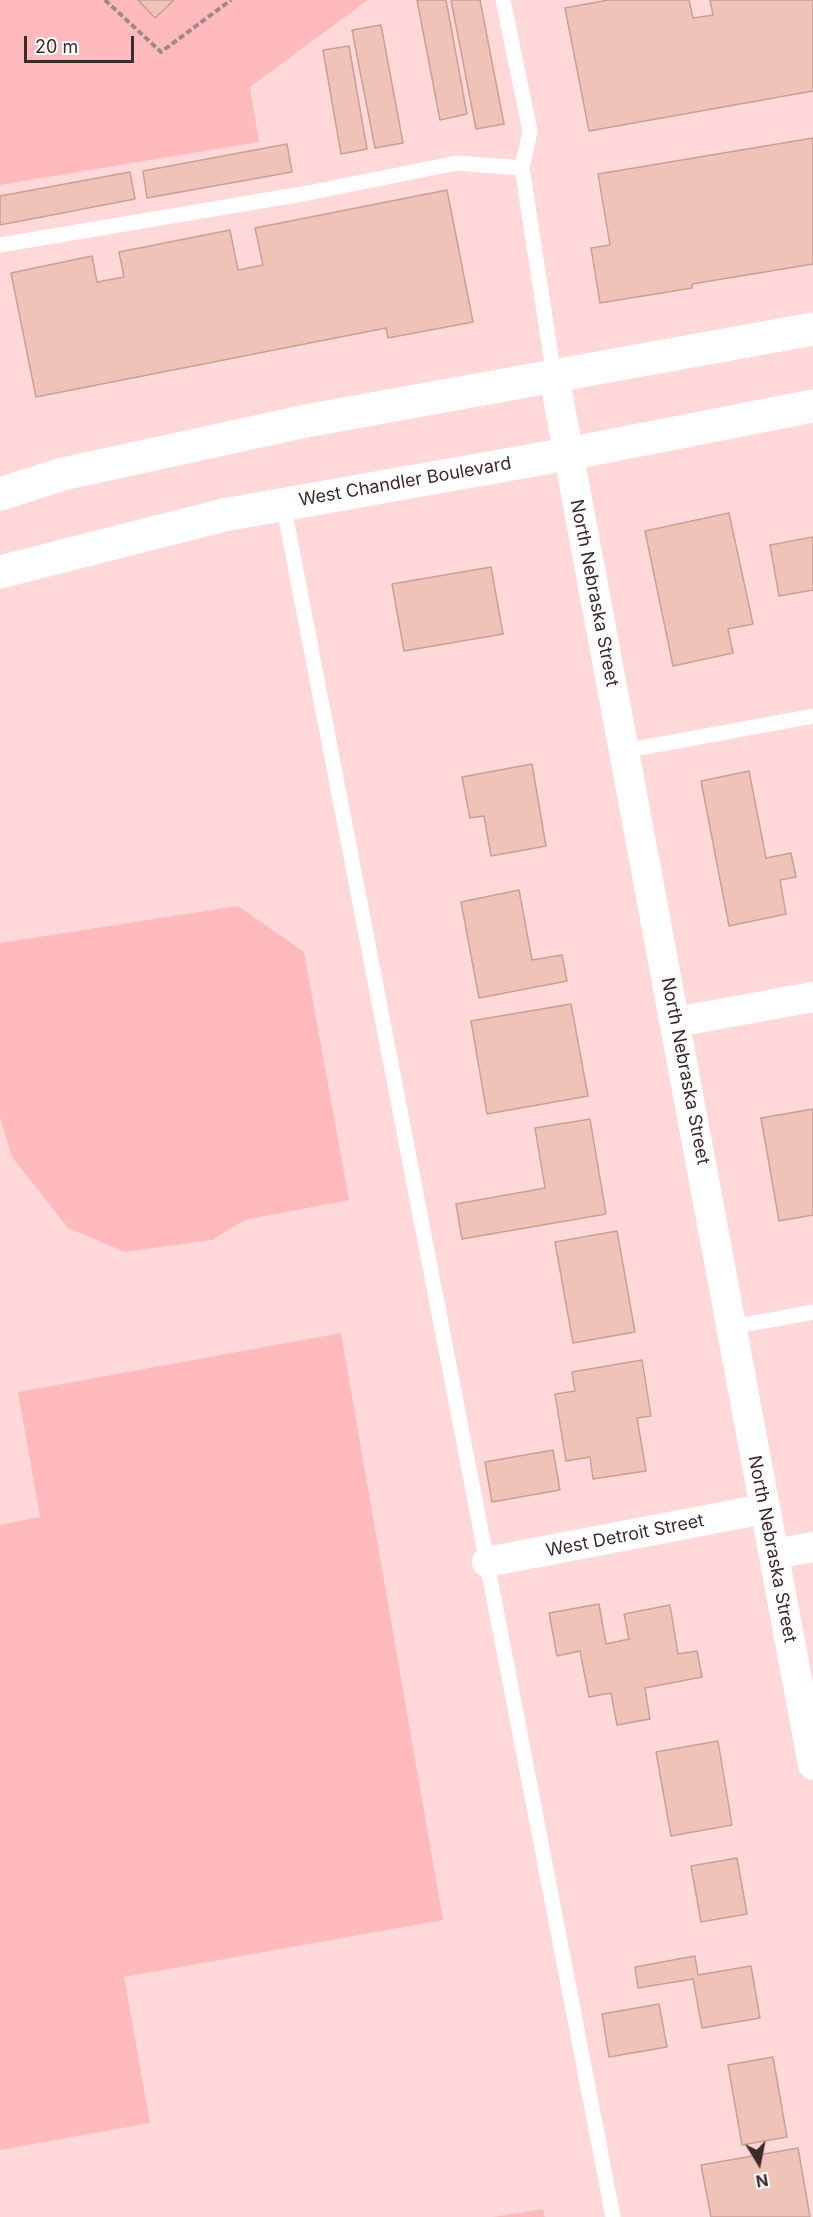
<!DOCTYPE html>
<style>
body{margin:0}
#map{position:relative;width:813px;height:2217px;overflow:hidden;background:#ffd9d9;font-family:Inter,sans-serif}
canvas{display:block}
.north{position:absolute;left:729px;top:2133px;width:60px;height:60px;-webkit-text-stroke:4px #fff;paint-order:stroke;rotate:170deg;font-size:16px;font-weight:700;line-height:24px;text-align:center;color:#3d2b2b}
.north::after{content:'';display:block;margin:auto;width:21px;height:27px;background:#3d2b2b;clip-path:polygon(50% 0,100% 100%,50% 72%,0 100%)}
.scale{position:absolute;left:24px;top:36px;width:110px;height:27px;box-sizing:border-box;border:3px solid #3d2b2b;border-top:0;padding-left:8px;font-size:18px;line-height:21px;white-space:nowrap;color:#3d2b2b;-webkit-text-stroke:4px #fff;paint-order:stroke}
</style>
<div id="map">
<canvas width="813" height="2217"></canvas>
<div class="north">N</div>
<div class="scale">20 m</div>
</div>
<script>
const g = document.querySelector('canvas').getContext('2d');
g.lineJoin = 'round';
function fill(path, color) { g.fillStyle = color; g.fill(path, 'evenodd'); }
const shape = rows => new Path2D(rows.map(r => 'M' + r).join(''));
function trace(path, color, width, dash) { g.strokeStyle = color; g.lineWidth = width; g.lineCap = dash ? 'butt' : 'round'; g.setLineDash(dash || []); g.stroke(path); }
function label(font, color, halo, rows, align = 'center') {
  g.font = font + ' Inter,sans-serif'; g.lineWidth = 6; g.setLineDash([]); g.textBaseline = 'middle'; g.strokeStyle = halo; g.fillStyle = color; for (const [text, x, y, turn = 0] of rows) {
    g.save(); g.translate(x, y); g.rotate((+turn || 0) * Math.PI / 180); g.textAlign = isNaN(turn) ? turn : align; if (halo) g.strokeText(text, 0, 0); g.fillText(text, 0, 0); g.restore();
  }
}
fill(shape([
 [0,0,368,0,250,87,259,142,0,185],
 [238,906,304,952,349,1200,245,1220,212,1240,125,1252,68,1228,12,1157,0,1118,0,943],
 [341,1333,443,1920,124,1977,150,2123,0,2150,0,1525,40,1517,18,1392],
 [543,2209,545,2217,493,2217]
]), '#febabc');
const building = shape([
 [138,0,174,0,155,18,138,0],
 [417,0,446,0,467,114,440,120,417,0],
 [451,0,480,0,504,124,476,129,451,0],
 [608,0,689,0,693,18,713,15,710,0,813,0,813,91,589,131,565,8,608,0],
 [381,25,403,143,375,148,352,30,381,25],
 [349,46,367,149,341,154,323,50,349,46],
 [813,138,813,264,692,284,692,288,600,303,591,248,610,245,598,174,813,138],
 [287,144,292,172,147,198,143,171,287,144],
 [130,172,135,199,0,225,0,196,130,172],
 [447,190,473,322,388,338,386,328,36,397,11,273,92,256,97,282,124,277,119,252,230,230,238,270,263,265,255,228,447,190],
 [729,513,753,624,728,629,733,653,673,666,645,531,729,513],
 [813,537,813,590,779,596,770,545,813,537],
 [491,567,503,634,404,651,392,584,491,567],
 [532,764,546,846,491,856,484,816,470,818,462,777,532,764],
 [749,771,766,858,791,853,796,877,780,880,786,914,729,926,701,781,749,771],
 [519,890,532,960,562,955,567,981,479,998,461,902,519,890],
 [571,1004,588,1096,487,1114,471,1021,571,1004],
 [813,1109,813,1215,779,1221,761,1118,813,1109],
 [590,1119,606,1214,462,1239,456,1204,545,1188,535,1128,590,1119],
 [617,1231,635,1332,573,1343,555,1242,617,1231],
 [642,1360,651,1416,637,1418,646,1471,593,1479,590,1457,566,1461,555,1394,575,1391,572,1372,642,1360],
 [553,1450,560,1490,492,1502,485,1462,553,1450],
 [599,1604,606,1644,629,1639,624,1614,670,1605,678,1654,697,1651,702,1677,645,1688,650,1719,617,1725,611,1693,589,1697,580,1651,557,1656,549,1613,599,1604],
 [718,1741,732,1825,671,1836,656,1752,718,1741],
 [737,1858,747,1914,701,1922,691,1866,737,1858],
 [695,1956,698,1975,751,1966,760,2018,702,2028,693,1979,638,1988,635,1967,695,1956],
 [659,2004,667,2047,609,2057,602,2014,659,2004],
 [773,2057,787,2137,742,2145,728,2065,773,2057],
 [798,2148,810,2217,711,2217,701,2165,798,2148]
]);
fill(building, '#efc3b7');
trace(building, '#caa093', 1.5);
trace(shape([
 [105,0,161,52,231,0]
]), '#a38787', 4, [6, 3]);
trace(shape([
 [503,0,530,131,522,168,554,376],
 [0,245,308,193,457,163,522,168],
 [283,503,613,2217],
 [624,751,813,716],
 [732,1327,813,1312]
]), '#fff', 15);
trace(shape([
 [554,376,813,1765],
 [676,1022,813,997],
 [774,1554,813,1547],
 [487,1562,764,1509]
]), '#fff', 30);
trace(shape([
 [0,494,63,474,306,421,813,329],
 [0,572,224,515,568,454,813,406]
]), '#fff', 33);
label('18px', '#3d2b2b', '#fff', [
 ["West Chandler Boulevard",405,482,-10],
 ["North Nebraska Street",594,593,79],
 ["North Nebraska Street",685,1071,79],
 ["West Detroit Street",625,1536,-11],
 ["North Nebraska Street",772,1549,79]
]);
</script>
